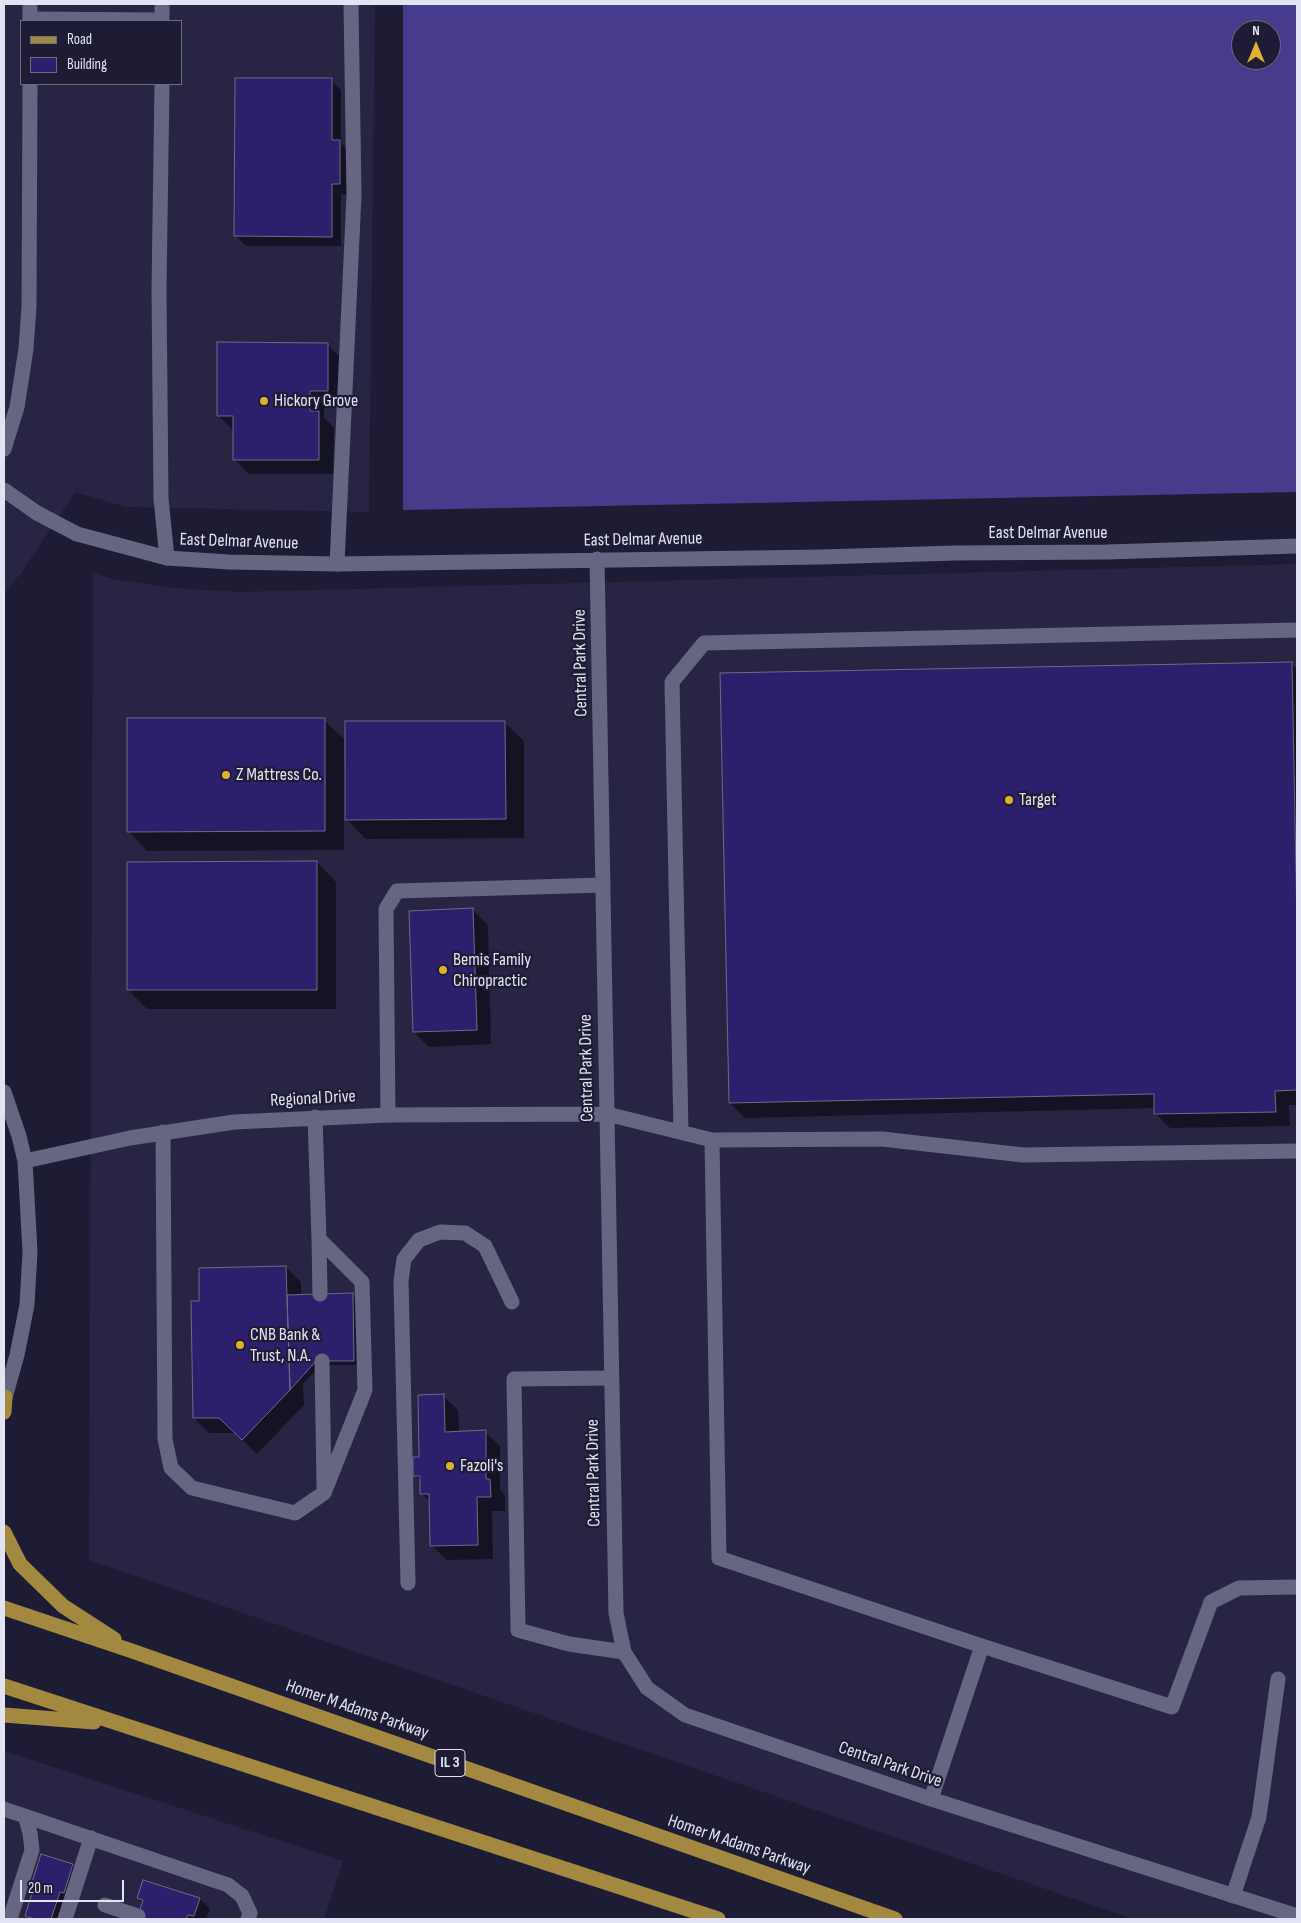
<!DOCTYPE html>
<style>
body{margin:0}
#map{position:relative;width:1301px;height:1923px;overflow:hidden;background:#1e1c34;font-family:"Sofia Sans Condensed",sans-serif}
canvas{display:block}
.frame{position:absolute;inset:0;border:5px solid #e2e3f3;pointer-events:none}
.legend{position:absolute;left:20px;top:20px;width:162px;height:65px;box-sizing:border-box;background:#1e1c34;border:1px solid #6c6c80;margin:0;padding:6px 9px;list-style:none;font-size:15px;color:#e2e3f3}
.legend li{display:flex;align-items:center;gap:10px;height:25px}
.legend b{width:25px;border:1px solid #6c6c80}
.north{position:absolute;left:1231px;top:20px;width:50px;height:50px;box-sizing:border-box;background:#1e1c34;border:1px solid #6c6c80;border-radius:50%;rotate:0deg;font-size:14px;font-weight:700;line-height:20px;text-align:center;color:#e2e3f3}
.north::after{content:'';display:block;margin:auto;width:18px;height:22px;background:#deb133;clip-path:polygon(50% 0,100% 100%,50% 72%,0 100%)}
.scale{position:absolute;left:20px;top:1880px;width:104px;height:22px;box-sizing:border-box;border:2px solid #e2e3f3;border-top:0;padding-left:6px;font-size:15px;line-height:18px;white-space:nowrap;color:#e2e3f3;-webkit-text-stroke:4px #1e1c34;paint-order:stroke}
</style>
<div id="map">
<canvas width="1301" height="1923"></canvas>
<div class="frame"></div>
<ul class="legend">
<li><b style="height:6px;background:#a3883f"></b>Road</li>
<li><b style="height:14px;background:#2e1f6c"></b>Building</li>
</ul>
<div class="north">N</div>
<div class="scale">20 m</div>
</div>
<script>
const g = document.querySelector('canvas').getContext('2d');
g.lineJoin = 'round';
function fill(path, color) { g.fillStyle = color; g.fill(path, 'evenodd'); }
const shape = rows => new Path2D(rows.map(r => 'M' + r).join(''));
function trace(path, color, width, dash) { g.strokeStyle = color; g.lineWidth = width; g.lineCap = dash ? 'butt' : 'round'; g.setLineDash(dash || []); g.stroke(path); }
function label(font, color, halo, rows, align = 'center') {
  g.font = font + ' "Sofia Sans Condensed",sans-serif'; g.lineWidth = 4.5; g.setLineDash([]); g.textBaseline = 'middle'; g.strokeStyle = halo; g.fillStyle = color; for (const [text, x, y, turn = 0] of rows) {
    g.save(); g.translate(x, y); g.rotate((+turn || 0) * Math.PI / 180); g.textAlign = isNaN(turn) ? turn : align; if (halo) g.strokeText(text, 0, 0); g.fillText(text, 0, 0); g.restore();
  }
}
fill(shape([
 [4,4,375,4,369,512,127,507,75,492,21,573,4,594],
 [21,21,181,21,181,84,21,84],
 [1297,564,1297,1919,1133,1919,89,1560,93,573,113,579,173,588,240,592],
 [4,1751,343,1861,324,1919,4,1919]
]), '#272543');
fill(shape([
 [403,4,1297,4,1297,492,403,510],
 [1241,30,1271,30,1271,60,1241,60]
]), '#463c8b');
fill(shape([
 [331,80,341,90,341,143,349,151,349,194,341,194,341,246,246,246,236,236],
 [327,344,342,359,342,405,324,405,324,418,334,427,333,474,249,474,234,459,233,430,218,415],
 [1291,663,1297,669,1297,1105,1289,1105,1290,1126,1170,1128,1155,1113,1155,1108,745,1118,730,1103],
 [324,720,344,739,344,765,504,722,524,741,524,838,366,839,344,817,344,850,147,851,128,831],
 [317,862,336,882,336,1009,147,1009,128,990],
 [473,910,488,925,491,1044,429,1047,414,1032],
 [286,1267,301,1282,301,1296,352,1295,357,1299,358,1365,321,1365,303,1384,304,1405,257,1454,235,1433,209,1433,194,1418,200,1302],
 [443,1396,458,1410,459,1432,485,1432,500,1446,500,1490,505,1495,505,1511,492,1511,493,1559,447,1560,432,1546,431,1503,421,1493,421,1481,415,1475],
 [42,1855,73,1865,83,1875,64,1919,29,1919,26,1916,36,1885],
 [144,1881,200,1899,210,1909,206,1919,138,1919,143,1903,138,1898]
]), '#0007');
const building = shape([
 [235,78,332,78,332,140,340,140,340,184,332,184,332,237,234,236,235,78],
 [217,342,328,343,328,391,310,391,310,411,319,411,319,460,233,460,233,416,217,416,217,342],
 [1292,662,1297,926,1297,1090,1275,1091,1276,1112,1154,1114,1154,1094,729,1103,720,673,1292,662],
 [127,718,325,718,325,831,127,832,127,718],
 [345,721,505,721,506,819,345,820,345,721],
 [317,861,317,990,127,990,127,862,317,861],
 [473,908,477,1030,413,1032,409,911,473,908],
 [286,1266,290,1390,242,1440,219,1418,193,1418,191,1301,199,1301,199,1268,286,1266],
 [353,1293,354,1361,316,1361,290,1390,287,1295,353,1293],
 [444,1394,445,1432,486,1430,486,1479,490,1479,491,1497,477,1497,478,1545,430,1546,429,1494,420,1494,420,1476,413,1476,413,1457,419,1457,418,1395,444,1394],
 [41,1854,73,1864,64,1893,60,1892,51,1919,34,1919,25,1916,35,1884,32,1882,41,1854],
 [143,1880,200,1898,194,1916,188,1915,186,1919,137,1919,143,1900,137,1898,143,1880]
]);
fill(building, '#2e1f6c');
trace(building, '#6c6b88', 1);
trace(shape([
 [30,19,162,20,162,4],
 [162,84,159,289,161,499,167,558],
 [337,564,354,195,351,4],
 [607,1114,712,1140,882,1139,1023,1155,1297,1151],
 [388,1115,386,909,397,891,603,885],
 [163,1132,165,1439,171,1468,192,1488,295,1513,324,1493,365,1390,362,1282,319,1239,315,1117],
 [681,1132,672,682,704,643,1297,630],
 [712,1140,719,1558,982,1646,1172,1707,1211,1602,1239,1588,1297,1587],
 [319,1239,320,1294],
 [322,1361,324,1487],
 [611,1378,514,1379,518,1630,569,1644,624,1652],
 [408,1583,401,1281,404,1259,419,1240,440,1232,465,1233,485,1246,512,1302],
 [931,1799,982,1646],
 [4,1809,228,1885,242,1896,250,1913,248,1919],
 [1233,1896,1259,1817,1278,1679],
 [105,1905,138,1916],
 [10,1919,32,1850,30,1833,25,1816],
 [65,1919,91,1838]
]), '#666683', 15);
trace(shape([
 [30,4,30,21],
 [4,449,17,407,26,349,29,307,30,84],
 [4,490,37,513,77,534,167,558,229,562,337,564,821,557,955,553,1107,552,1297,546],
 [597,559,616,1613,624,1652,647,1688,685,1715,931,1799,1297,1916],
 [4,1092,19,1136,25,1161,30,1252,27,1305,17,1355,4,1401],
 [25,1161,130,1138,234,1122,388,1115,607,1114]
]), '#666683', 15);
trace(shape([
 [4,1412,5,1397],
 [4,1532,20,1564,63,1606,114,1639],
 [4,1608,132,1651,895,1919],
 [4,1686,718,1919],
 [4,1715,94,1722]
]), '#a3883f', 15);
for (const [x, y, r, color] of [
 [264,401,5,"#deb133"],
 [226,775,5,"#deb133"],
 [1009,800,5,"#deb133"],
 [443,970,5,"#deb133"],
 [240,1345,5,"#deb133"],
 [450,1466,5,"#deb133"]
]) { const dot = new Path2D(); dot.arc(x, y, r, 0, 2 * Math.PI); g.fillStyle = color; g.fill(dot); trace(dot, '#1e1c34', 2); }
for (const [x, y, w] of [
 [450,1763,30]
]) { const box = new Path2D(); box.roundRect(x - w / 2, y - 13.5, w, 27, 4); g.fillStyle = '#1e1c34'; g.fill(box); trace(box, '#e2e3f3', 1); }
label('bold 16px', '#e2e3f3', null, [
 ["IL 3",450,1763]
]);
label('18px', '#e2e3f3', '#1e1c34', [
 ["Hickory Grove",274,401],
 ["Z Mattress Co.",236,775],
 ["Target",1019,800],
 ["Bemis Family",453,960],
 ["Chiropractic",453,981],
 ["CNB Bank &",250,1335],
 ["Trust, N.A.",250,1356],
 ["Fazoli's",460,1466]
], 'left');
label('18px', '#e2e3f3', '#1e1c34', [
 ["East Delmar Avenue",1048,533],
 ["East Delmar Avenue",643,540,-1],
 ["East Delmar Avenue",239,542,2],
 ["Central Park Drive",581,663,-91],
 ["Central Park Drive",587,1068,-91],
 ["Regional Drive",313,1099,-3],
 ["Central Park Drive",594,1473,-91],
 ["Homer M Adams Parkway",357,1710,19],
 ["Central Park Drive",890,1765,19],
 ["Homer M Adams Parkway",739,1845,19]
]);
</script>
